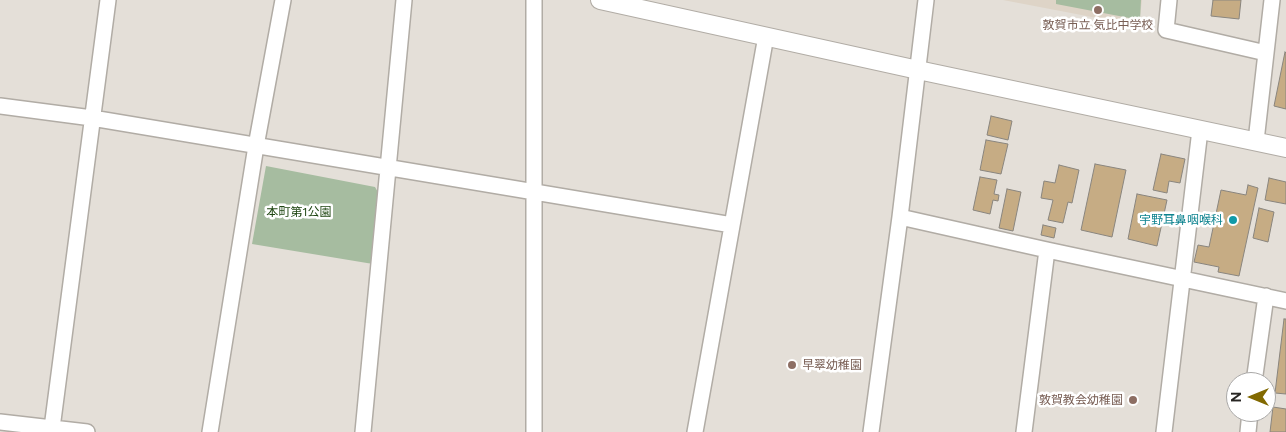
<!DOCTYPE html>
<meta charset="utf-8">
<style>
body{margin:0}
#map{position:relative;width:1286px;height:432px;overflow:hidden;background:#e4dfd8;font-family:Figtree,sans-serif}
canvas{display:block}
.north{position:absolute;left:1226px;top:372px;width:50px;height:50px;box-sizing:border-box;background:#fff;border:1px solid #a9a8a7;border-radius:50%;rotate:270deg;font-size:14px;font-weight:700;line-height:20px;text-align:center;color:#282623}
.north::after{content:'';display:block;margin:auto;width:18px;height:22px;background:#826901;clip-path:polygon(50% 0,100% 100%,50% 72%,0 100%)}
</style>
<div id="map">
<canvas width="1286" height="432"></canvas>
<div class="north">N</div>
</div>
<script>
const g = document.querySelector('canvas').getContext('2d');
g.lineJoin = 'round';
function fill(path, color) { g.fillStyle = color; g.fill(path, 'evenodd'); }
const shape = rows => new Path2D(rows.map(r => 'M' + r).join(''));
function trace(path, color, width, dash) { g.strokeStyle = color; g.lineWidth = width; g.lineCap = dash ? 'butt' : 'round'; g.setLineDash(dash || []); g.stroke(path); }
function label(font, color, halo, rows, align = 'center') {
  g.font = font + ' Figtree,"Noto Sans JP",sans-serif'; g.lineWidth = 5; g.setLineDash([]); g.textBaseline = 'middle'; g.strokeStyle = halo; g.fillStyle = color; for (const [text, x, y, turn = 0] of rows) {
    g.save(); g.translate(x, y); g.rotate((+turn || 0) * Math.PI / 180); g.textAlign = isNaN(turn) ? turn : align; if (halo) g.strokeText(text, 0, 0); g.fillText(text, 0, 0); g.restore();
  }
}
fill(shape([
 [1003,0,1142,0,1139,26]
]), '#ded4c7');
fill(shape([
 [1056,0,1141,0,1140,20,1056,4],
 [266,166,375,187,379,194,373,264,252,244]
]), '#a6bca0');
const building = shape([
 [1213,0,1241,0,1239,19,1211,16,1213,0],
 [1285,52,1286,53,1286,109,1274,106,1285,52],
 [991,116,1012,121,1008,140,987,135,991,116],
 [986,140,1008,144,1001,174,980,170,986,140],
 [1161,154,1185,159,1180,183,1169,181,1167,193,1153,190,1161,154],
 [1095,164,1126,170,1112,237,1081,230,1095,164],
 [1059,165,1079,170,1072,203,1068,202,1063,223,1048,220,1053,200,1041,198,1044,181,1055,183,1059,165],
 [980,177,997,180,994,194,999,195,998,201,993,200,990,214,973,210,980,177],
 [1269,178,1286,182,1286,204,1265,200,1269,178],
 [1248,185,1258,188,1239,276,1218,272,1219,267,1194,262,1198,245,1209,247,1221,190,1246,195,1248,185],
 [1007,189,1021,192,1013,231,999,228,1007,189],
 [1137,194,1167,200,1157,246,1128,239,1137,194],
 [1259,208,1274,212,1268,242,1253,238,1259,208],
 [1043,225,1056,228,1054,238,1041,235,1043,225],
 [1284,319,1286,319,1286,394,1275,393,1284,319],
 [1273,407,1286,409,1286,432,1270,432,1273,407]
]);
fill(building, '#c6ac84');
trace(building, '#89857e', 1);
const minor = shape([
 [1169,0,1166,30,1266,53],
 [0,106,92,118,732,225],
 [1256,141,1272,0],
 [900,217,1047,250,1286,301],
 [1254,382,1266,296],
 [0,422,87,432],
 [52,428,108,0],
 [210,432,256,146,283,0],
 [363,432,404,0],
 [534,432,534,0],
 [695,432,766,36],
 [871,432,900,217,926,0],
 [1024,432,1047,250],
 [1164,432,1200,130],
 [1248,432,1250,412]
]);
const tertiary = shape([
 [600,0,918,70,1286,148]
]);
trace(minor, '#b1aca5', 18);
trace(tertiary, '#b1aca5', 20);
trace(minor, '#fff', 15);
trace(tertiary, '#fff', 18);
for (const [x, y, r, color] of [
 [1098,10,5,"#8d6e63"],
 [1233,220,5,"#0f9aa8"],
 [792,365,5,"#8d6e63"],
 [1133,400,5,"#8d6e63"]
]) { const dot = new Path2D(); dot.arc(x, y, r, 0, 2 * Math.PI); g.fillStyle = color; g.fill(dot); trace(dot, '#fff', 2); }
label('12px', '#785e54', '#fff', [
 ["敦賀市立 気比中学校",1098,25],
 ["早翠幼稚園",802,365,"left"],
 ["敦賀教会幼稚園",1123,400,"right"]
]);
label('12px', '#1f4612', '#fff', [
 ["本町第1公園",299,212]
]);
label('12px', '#0d838f', '#fff', [
 ["宇野耳鼻咽喉科",1223,220]
], 'right');
</script>
